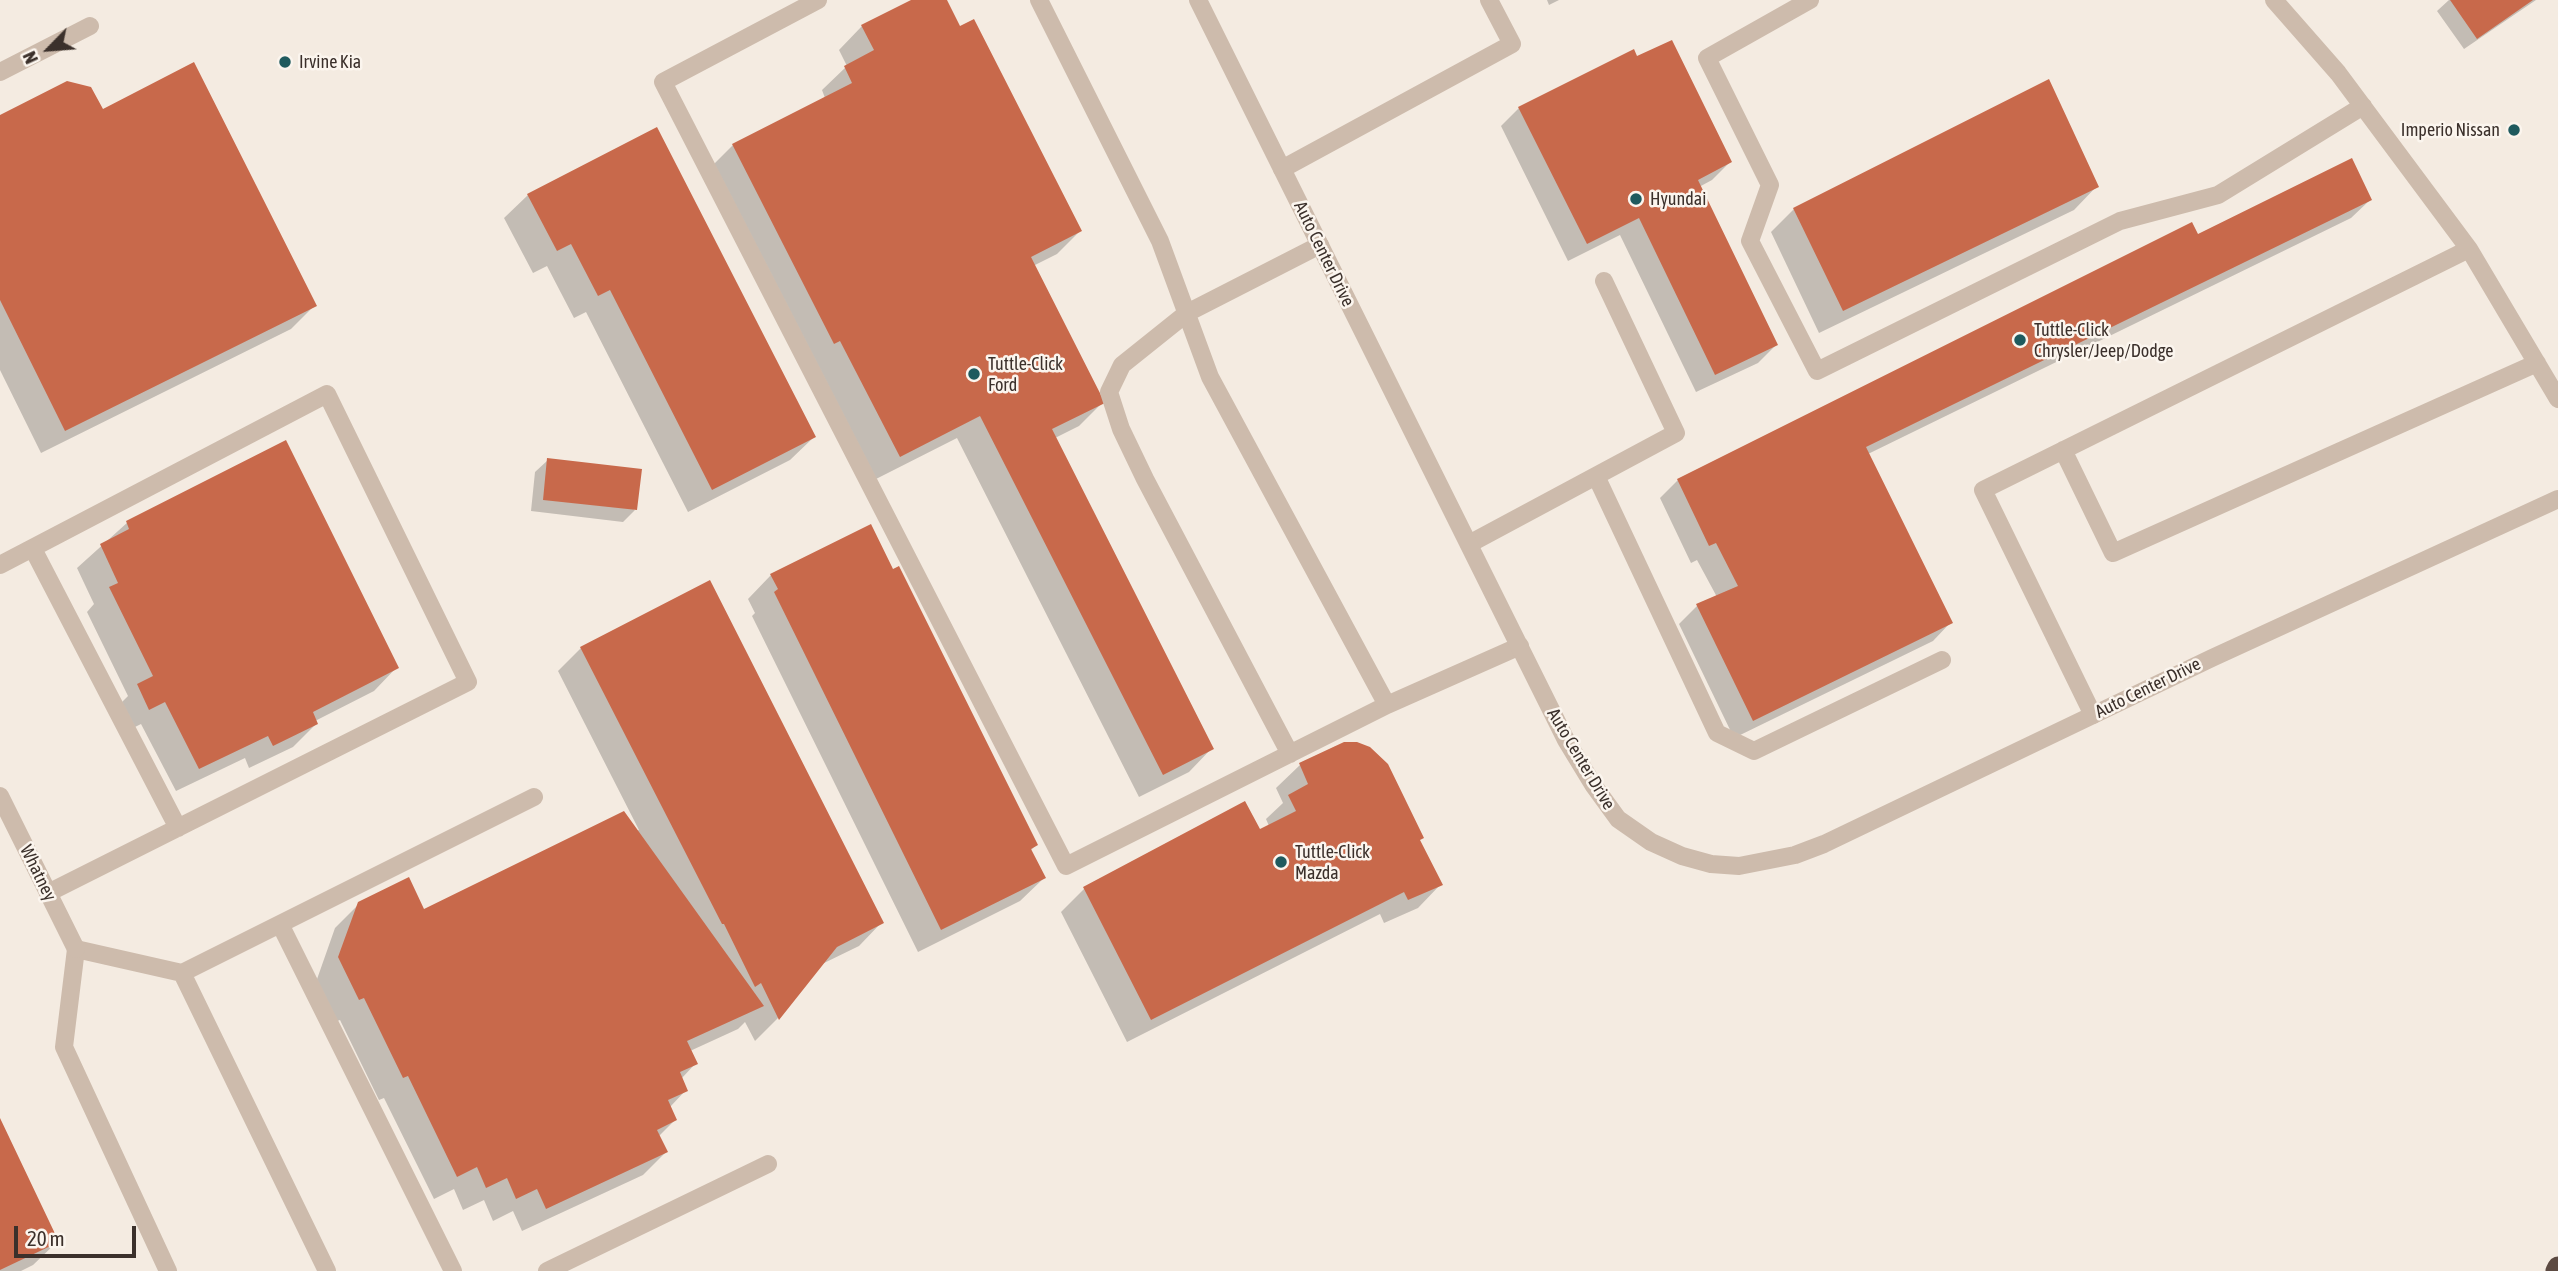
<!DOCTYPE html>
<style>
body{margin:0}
#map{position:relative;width:2558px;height:1271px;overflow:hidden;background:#f4ebe1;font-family:"Asap Condensed",sans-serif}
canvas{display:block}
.north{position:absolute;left:14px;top:14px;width:70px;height:70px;-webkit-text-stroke:5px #fbf5ee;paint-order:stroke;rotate:245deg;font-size:19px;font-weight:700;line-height:28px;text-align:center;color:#3b302b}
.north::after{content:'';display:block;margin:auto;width:24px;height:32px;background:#3b302b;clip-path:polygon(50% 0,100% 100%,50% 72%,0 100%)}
.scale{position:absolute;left:14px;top:1226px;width:122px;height:32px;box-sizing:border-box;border:4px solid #3b302b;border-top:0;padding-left:9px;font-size:21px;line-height:24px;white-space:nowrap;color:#3b302b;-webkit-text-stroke:5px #fbf5ee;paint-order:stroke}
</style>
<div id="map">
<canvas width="2558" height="1271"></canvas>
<div class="north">N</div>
<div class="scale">20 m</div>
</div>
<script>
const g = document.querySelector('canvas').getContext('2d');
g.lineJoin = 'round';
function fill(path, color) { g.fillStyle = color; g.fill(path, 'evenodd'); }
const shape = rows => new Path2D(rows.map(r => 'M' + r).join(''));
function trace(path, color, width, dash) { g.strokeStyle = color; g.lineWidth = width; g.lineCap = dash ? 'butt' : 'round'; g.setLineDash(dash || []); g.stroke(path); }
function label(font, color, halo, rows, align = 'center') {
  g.font = font + ' "Asap Condensed",sans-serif'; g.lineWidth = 5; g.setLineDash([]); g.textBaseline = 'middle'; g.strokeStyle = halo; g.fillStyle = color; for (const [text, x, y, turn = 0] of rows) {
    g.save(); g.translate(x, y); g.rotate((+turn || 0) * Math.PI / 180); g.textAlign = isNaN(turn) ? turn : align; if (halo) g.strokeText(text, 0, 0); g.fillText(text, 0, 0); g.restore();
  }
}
fill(shape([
 [914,0,945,0,959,28,1080,231,1057,254,1033,266,1103,402,1079,426,1055,438,1212,748,1189,772,1139,797,957,438,876,479,709,169,733,145,825,98,822,90,847,66,839,50,862,26],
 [1547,0,1559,0,1549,5],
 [2449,0,2536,0,2464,49,2437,11],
 [1519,108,1730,162,1712,180,1699,187,1776,345,1758,363,1696,392,1620,235,1568,261,1501,126],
 [102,111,315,305,291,329,41,453,0,370,0,117],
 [2097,186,2074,210,1819,333,1771,232,1794,209],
 [528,195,814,437,790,460,688,512,586,312,574,318,547,266,533,273,504,218],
 [2370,200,2351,218,1868,454,1951,622,1933,641,1734,738,1679,624,1697,606,1717,597,1697,560,1691,563,1660,498,1678,480,2197,236],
 [548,460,635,510,623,522,531,511,535,472],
 [128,522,397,667,374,691,315,721,316,724,293,747,249,768,245,758,176,791,141,724,125,732,115,709,128,696,87,612,94,604,77,568],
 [892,572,1036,845,1030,851,1044,878,1020,901,918,952,752,616,755,613,748,599,771,575],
 [581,648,882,922,859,946,820,965,778,1018,755,1041,745,1022,738,1029,690,1051,696,1063,681,1079,686,1090,670,1107,675,1120,659,1136,666,1152,643,1175,522,1231,513,1211,493,1221,484,1200,463,1210,454,1189,434,1199,384,1098,379,1100,340,1020,335,1022,316,982,335,928,359,904,423,911,639,830,558,671],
 [1336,746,1418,840,1441,884,1418,908,1384,923,1380,914,1127,1042,1061,912,1084,889,1259,832,1269,826,1266,819,1283,803,1276,788,1300,765],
 [0,1122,57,1242,33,1265,21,1271,0,1271]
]), '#0003');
fill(shape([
 [911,0,947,0,960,26,974,19,1082,231,1031,257,1105,403,1052,429,1214,749,1163,775,980,416,900,457,840,341,834,344,732,144,852,83,844,66,874,50,861,25],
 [2450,0,2533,0,2477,39],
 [1672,40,1732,162,1698,180,1778,345,1715,375,1639,218,1587,244,1518,107,1634,49,1637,56],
 [194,62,317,306,65,431,0,300,0,115,67,81,91,87,103,109],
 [2049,79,2099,187,1843,311,1793,208],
 [657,127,816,437,712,490,610,290,598,296,571,244,557,251,527,194],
 [2352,158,2372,200,1866,447,1953,623,1753,721,1696,604,1738,586,1716,543,1709,546,1677,479,2192,222,2198,234],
 [286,440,399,668,313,712,318,724,273,746,268,736,199,769,165,702,149,710,137,684,153,676,109,587,118,583,100,544,129,529,126,521],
 [547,458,642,469,637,510,543,500],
 [871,524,893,569,899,566,1038,845,1031,849,1046,878,941,930,774,592,778,589,770,574],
 [710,580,884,923,837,947,779,1020,761,983,755,987,724,924,722,924,580,647],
 [1344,742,1357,742,1370,747,1388,764,1424,838,1420,840,1443,885,1408,900,1404,892,1151,1020,1083,887,1245,801,1260,829,1296,811,1288,795,1308,784,1299,763],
 [624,811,764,1006,687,1041,698,1064,680,1072,688,1091,668,1100,677,1120,657,1130,668,1152,546,1209,537,1189,516,1199,507,1178,486,1188,477,1167,457,1177,408,1076,403,1078,364,998,359,1000,338,957,358,902,409,877,424,909],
 [0,1118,59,1242,0,1270]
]), '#c8694b');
trace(shape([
 [818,0,663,82,1066,866,1387,705],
 [1039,0,1160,241,1210,377,1387,705,1520,646],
 [1810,0,1707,58,1770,185,1750,241,1817,371,2120,221,2218,195,2363,106],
 [2274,0,2338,73,2469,249],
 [0,72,90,26],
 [1282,169,1512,44,1489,0],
 [2063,450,2113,553,2537,363],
 [1596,476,1717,733,1754,751,1942,660],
 [1469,544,1676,433,1604,281],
 [33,549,178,828],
 [0,565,327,394,468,682,48,893],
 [2093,715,1983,490,2469,249,2558,399],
 [1290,754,1145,479,1121,429,1109,392,1122,365,1187,313,1320,245],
 [280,924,453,1271],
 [182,973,327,1271],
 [168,1271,64,1047,76,949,182,973,534,797],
 [547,1271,768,1164]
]), '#cdbbac', 18);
trace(shape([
 [0,796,76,949]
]), '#cdbbac', 18);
trace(shape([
 [1198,0,1566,740,1594,786,1618,819,1651,842,1682,856,1711,864,1739,866,1795,855,1824,844,2212,658,2558,499]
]), '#cdbbac', 18);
trace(shape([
 [2556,1271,2558,1267]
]), '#5c4a42', 21);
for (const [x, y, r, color] of [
 [285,62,7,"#1f5a5e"],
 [2514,130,7,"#1f5a5e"],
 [1636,199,7,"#1f5a5e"],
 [2020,340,7,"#1f5a5e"],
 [974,374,7,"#1f5a5e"],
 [1281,862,7,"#1f5a5e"]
]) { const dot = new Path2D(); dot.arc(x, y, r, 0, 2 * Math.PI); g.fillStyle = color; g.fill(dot); trace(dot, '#fbf5ee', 2.5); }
label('18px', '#3b302b', '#fbf5ee', [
 ["Irvine Kia",299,62],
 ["Imperio Nissan",2500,130,"right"],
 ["Hyundai",1650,199],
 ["Tuttle-Click",2034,330],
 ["Chrysler/Jeep/Dodge",2034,351],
 ["Tuttle-Click",988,364],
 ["Ford",988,385],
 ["Tuttle-Click",1295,852],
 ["Mazda",1295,873]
], 'left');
label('18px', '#3b302b', '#fbf5ee', [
 ["Auto Center Drive",1324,254,64],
 ["Auto Center Drive",2148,688,-26],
 ["Auto Center Drive",1581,759,59],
 ["Whatney",38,873,64]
]);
</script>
